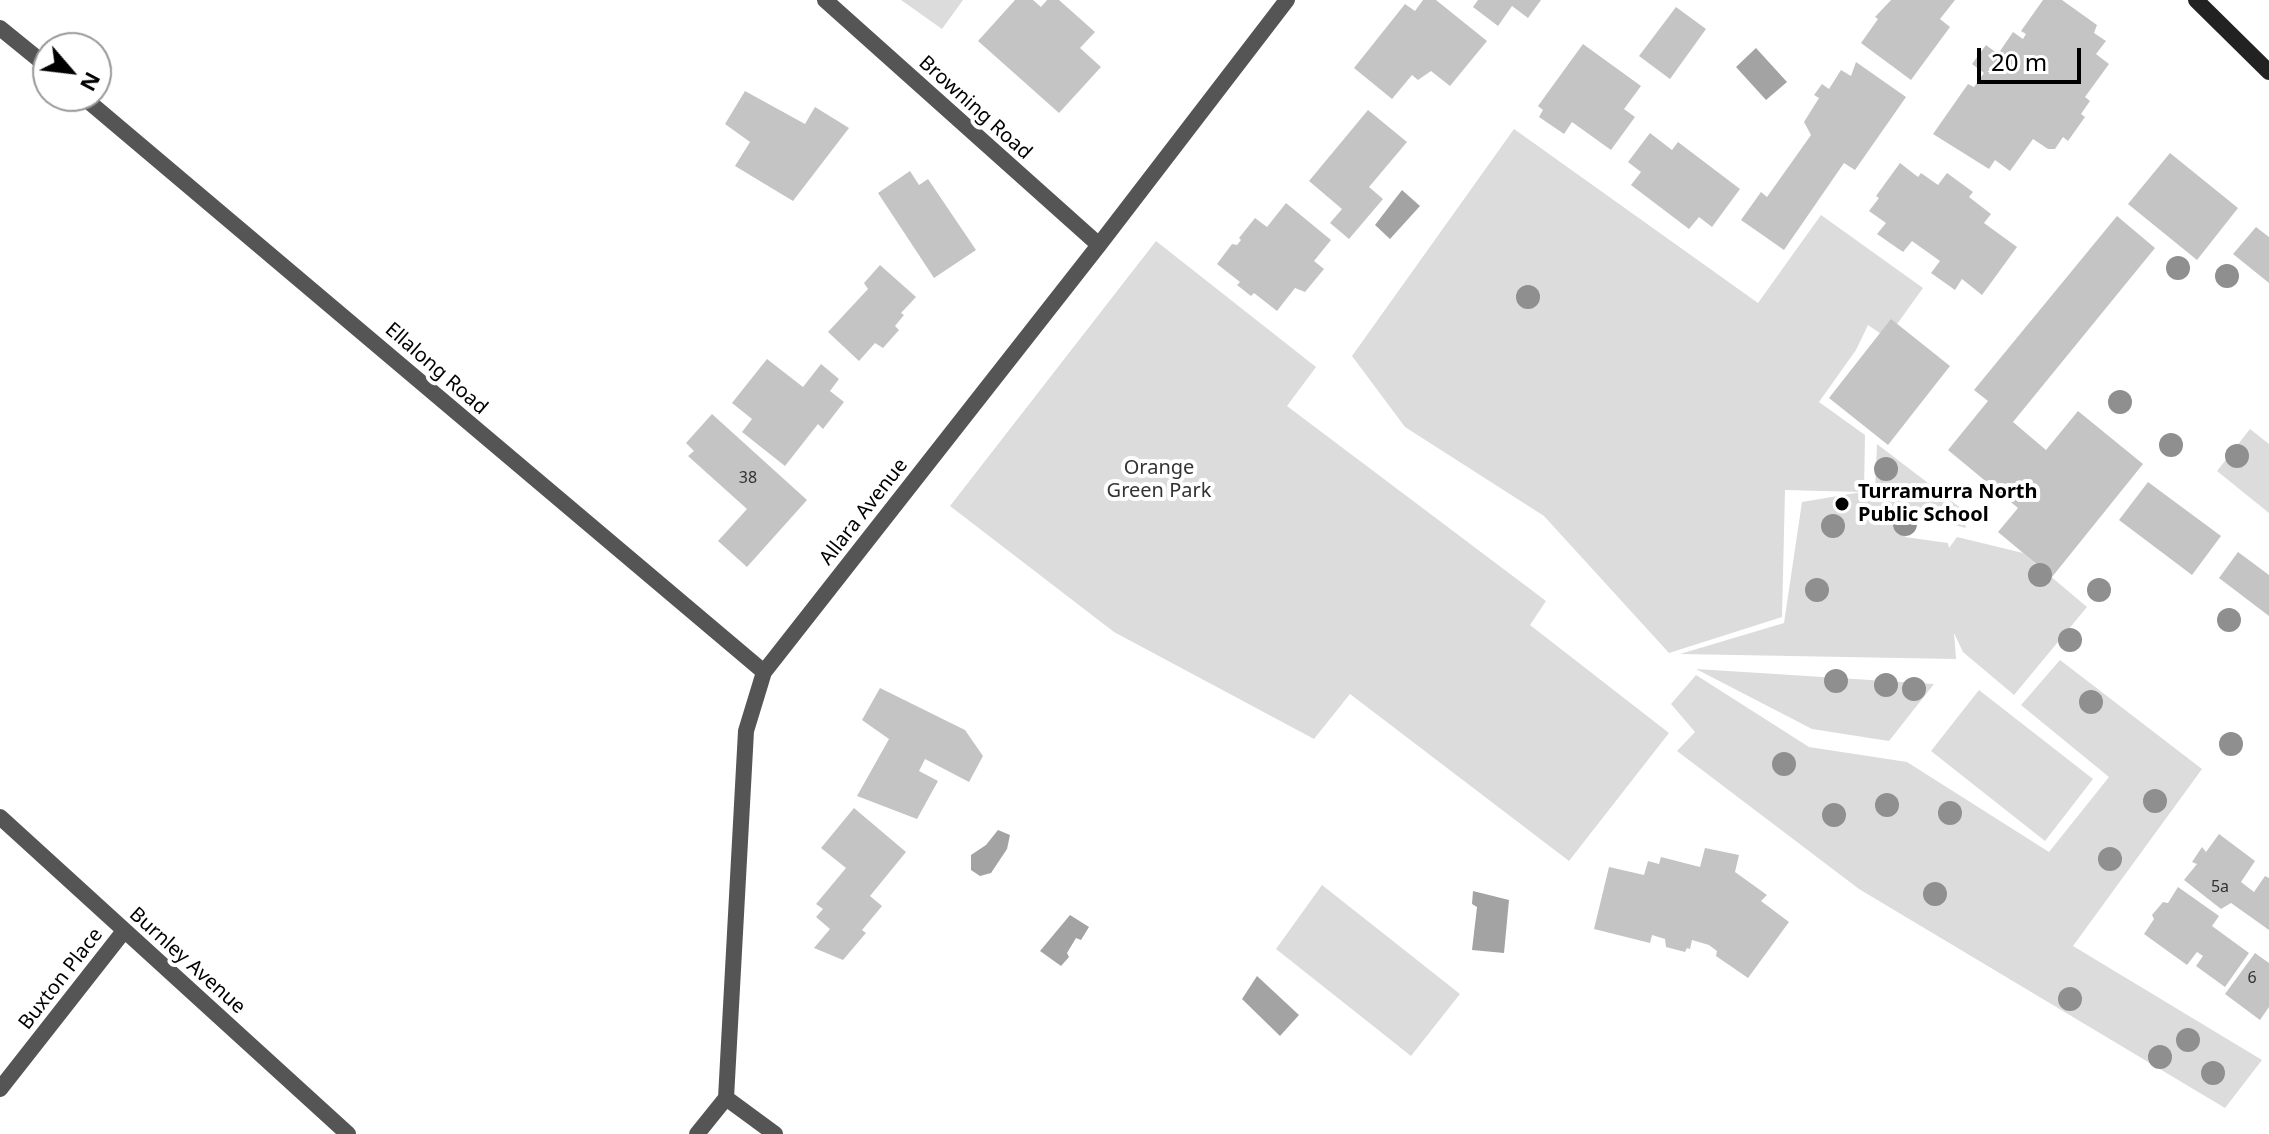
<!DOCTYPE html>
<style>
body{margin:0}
#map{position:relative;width:2269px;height:1134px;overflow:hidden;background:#fff;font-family:"Noto Sans",sans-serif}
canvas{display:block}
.north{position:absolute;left:32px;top:32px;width:80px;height:80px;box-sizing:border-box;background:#fff;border:2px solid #999;border-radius:50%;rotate:118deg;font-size:22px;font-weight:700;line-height:32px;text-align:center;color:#000}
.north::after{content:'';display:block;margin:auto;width:28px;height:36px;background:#000;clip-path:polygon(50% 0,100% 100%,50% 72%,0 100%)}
.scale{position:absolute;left:1977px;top:48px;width:104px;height:36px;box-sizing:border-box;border:4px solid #000;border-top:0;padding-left:10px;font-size:24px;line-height:28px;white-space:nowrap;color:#000;-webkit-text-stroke:6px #fff;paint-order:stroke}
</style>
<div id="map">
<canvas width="2269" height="1134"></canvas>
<div class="north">N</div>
<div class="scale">20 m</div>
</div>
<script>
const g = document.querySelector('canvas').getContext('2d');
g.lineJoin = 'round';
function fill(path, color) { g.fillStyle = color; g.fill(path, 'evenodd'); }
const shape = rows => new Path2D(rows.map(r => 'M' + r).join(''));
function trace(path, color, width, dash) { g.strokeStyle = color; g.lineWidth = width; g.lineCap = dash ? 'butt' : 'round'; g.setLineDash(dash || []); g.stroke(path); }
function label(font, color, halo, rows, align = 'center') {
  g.font = font + ' "Noto Sans",sans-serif'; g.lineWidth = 8; g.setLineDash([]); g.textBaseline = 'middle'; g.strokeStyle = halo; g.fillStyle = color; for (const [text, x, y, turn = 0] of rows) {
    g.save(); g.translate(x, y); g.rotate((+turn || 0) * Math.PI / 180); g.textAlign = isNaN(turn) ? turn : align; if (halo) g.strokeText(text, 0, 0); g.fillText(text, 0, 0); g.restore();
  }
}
fill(shape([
 [901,0,963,0,942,29],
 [1514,129,1758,303,1821,215,1923,288,1887,338,1868,325,1856,350,1819,402,1865,435,1864,492,1875,491,1877,444,1962,509,1966,528,1914,514,1905,537,1948,543,1949,548,1957,537,2023,553,2087,607,2014,695,1963,652,1954,633,1956,659,1680,654,1784,623,1802,502,1862,492,1785,490,1782,617,1669,653,1544,516,1405,427,1352,356],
 [1156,241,1316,367,1287,406,1546,601,1530,625,1669,733,1569,861,1350,694,1314,739,1114,632,950,506],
 [2250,429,2269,444,2269,513,2217,471],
 [2060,660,2202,769,2073,946,2262,1060,2225,1108,1859,889,1677,751,1695,732,1671,704,1696,675,1809,747,1907,762,2049,852,2109,777,2021,705],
 [1696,669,1934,684,1889,741,1812,729],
 [1979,690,2093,779,2045,841,1931,751],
 [1322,885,1460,994,1411,1056,1276,949]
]), '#dcdcdc');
fill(shape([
 [1756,48,1787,82,1766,100,1736,67],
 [1402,190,1420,206,1390,239,1375,225],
 [998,830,1010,835,1007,849,991,873,980,876,971,870,971,855,986,845],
 [1473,891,1509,900,1504,953,1472,950,1477,907,1472,904],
 [1070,915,1089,927,1081,940,1076,938,1067,953,1069,957,1061,966,1040,951],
 [1257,976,1299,1015,1280,1036,1242,999]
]), '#a3a3a3');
fill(shape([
 [1015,0,1033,0,1041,7,1047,0,1059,0,1095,32,1080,48,1101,67,1059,113,978,41],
 [1423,0,1436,0,1487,41,1450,86,1431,71,1418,80,1412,75,1392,99,1354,68,1405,4,1415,11],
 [1478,0,1541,0,1528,18,1512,6,1498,26,1473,7],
 [1891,0,1955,0,1940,19,1950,27,1911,80,1861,43,1878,19,1875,17],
 [2043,0,2062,0,2097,25,2094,33,2106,41,2096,54,2109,64,2085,97,2090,101,2081,114,2085,117,2068,141,2063,137,2055,149,2048,149,2033,139,2010,171,1995,160,1989,169,1933,134,1968,84,1974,87,1984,73,1972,64,1986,45,1998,54,2013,32,2023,39,2026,34,2021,31],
 [1676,7,1706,29,1670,79,1639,56],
 [1583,44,1641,86,1624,109,1635,117,1611,150,1572,122,1564,134,1539,117,1543,110,1538,106],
 [1856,62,1906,97,1855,170,1844,163,1784,250,1741,220,1761,192,1767,197,1811,135,1804,122,1819,98,1814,95,1822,84,1829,89,1841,70,1851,76],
 [745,91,805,124,815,107,849,128,793,201,735,166,750,142,725,124],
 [1368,110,1407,142,1369,187,1383,199,1349,239,1330,223,1342,209,1309,181],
 [1650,133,1672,150,1678,142,1740,189,1712,227,1699,217,1689,229,1631,185,1641,172,1628,162],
 [2170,153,2238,208,2197,260,2128,204],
 [1900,163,1918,177,1921,173,1938,185,1947,173,1973,192,1969,197,1991,214,1984,223,2017,247,1982,295,1962,279,1955,290,1931,273,1940,261,1912,241,1903,252,1877,234,1886,223,1869,211,1879,198,1876,196],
 [910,171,919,185,928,179,976,250,934,278,878,193],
 [1286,203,1331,240,1314,261,1324,269,1305,292,1295,288,1277,311,1254,293,1251,296,1237,285,1240,282,1217,264,1232,244,1237,245,1241,240,1239,238,1255,218,1267,227],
 [2117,216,2155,248,2013,422,2046,450,2078,411,2143,464,2052,577,1998,532,2018,508,1948,450,1988,401,1974,390],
 [2256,227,2269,237,2269,283,2233,254],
 [880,265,916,297,901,313,904,315,895,326,899,330,883,348,875,343,859,361,828,332,868,289,864,283],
 [1891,319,1950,366,1888,445,1829,398],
 [767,359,803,387,821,364,839,379,830,391,844,402,823,429,818,424,785,466,742,432,752,419,732,403],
 [712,414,807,500,747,567,718,541,747,509,688,456,694,451,686,443],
 [2148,482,2221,536,2192,575,2119,520],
 [2238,552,2269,575,2269,616,2219,578],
 [880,688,965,730,983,756,969,782,925,759,919,771,938,781,917,819,857,796,889,739,862,720],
 [854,808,906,852,870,896,882,906,862,930,866,933,843,960,814,948,830,929,816,917,823,909,816,904,846,868,821,848],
 [2219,834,2255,861,2241,882,2254,892,2265,876,2269,878,2269,930,2231,903,2221,909,2184,880,2197,864,2192,862,2202,847,2206,852],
 [1705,848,1739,855,1735,872,1767,895,1761,901,1789,922,1748,978,1716,956,1717,951,1709,945,1692,940,1690,949,1687,948,1685,952,1666,947,1665,939,1652,935,1650,943,1594,929,1609,867,1644,875,1648,861,1659,864,1661,857,1700,867],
 [2178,887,2219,916,2212,926,2249,953,2225,987,2196,966,2203,956,2197,952,2187,965,2144,934,2154,919,2152,915,2163,902,2168,903],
 [2255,953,2269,963,2269,1007,2260,1020,2225,994]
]), '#c4c4c4');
trace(shape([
 [825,0,1099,245],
 [0,28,48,67],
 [82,96,764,672],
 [0,817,348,1134],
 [0,1089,124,931],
 [726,1098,775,1134],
 [697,1134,726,1098,746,731,764,672,1099,245,1287,0]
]), '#555', 16);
trace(shape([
 [2196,0,2269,72]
]), '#222', 16);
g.fillStyle = '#8f8f8f';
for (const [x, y] of [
 [2178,268],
 [2227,276],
 [1528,297],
 [2120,402],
 [2171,445],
 [2237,456],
 [1886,469],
 [1905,524],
 [1833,526],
 [2040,575],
 [1817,590],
 [2099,590],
 [2229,620],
 [2070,640],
 [1836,681],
 [1886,685],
 [1914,689],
 [2091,702],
 [2231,744],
 [1784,764],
 [2155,801],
 [1887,805],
 [1950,813],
 [1834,815],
 [2110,859],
 [1935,894],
 [2070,999],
 [2188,1040],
 [2160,1057],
 [2213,1073]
]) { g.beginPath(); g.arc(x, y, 12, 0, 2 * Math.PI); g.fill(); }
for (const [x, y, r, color] of [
 [1842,504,8,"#000"]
]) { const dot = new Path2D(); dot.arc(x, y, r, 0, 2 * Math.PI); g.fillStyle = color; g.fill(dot); trace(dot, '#fff', 3); }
label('16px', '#313131', null, [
 ["38",748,478],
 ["5a",2220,887],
 ["6",2252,978]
]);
label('20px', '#000', '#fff', [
 ["Browning Road",975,108,42],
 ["Ellalong Road",436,369,41],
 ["Allara Avenue",864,512,-52],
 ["Burnley Avenue",187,961,42],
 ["Buxton Place",61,979,-52]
]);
label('20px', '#333', '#fff', [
 ["Orange",1159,468],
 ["Green Park",1159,491]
]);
label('bold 20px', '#000', '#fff', [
 ["Turramurra North",1858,492],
 ["Public School",1858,515]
], 'left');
</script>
